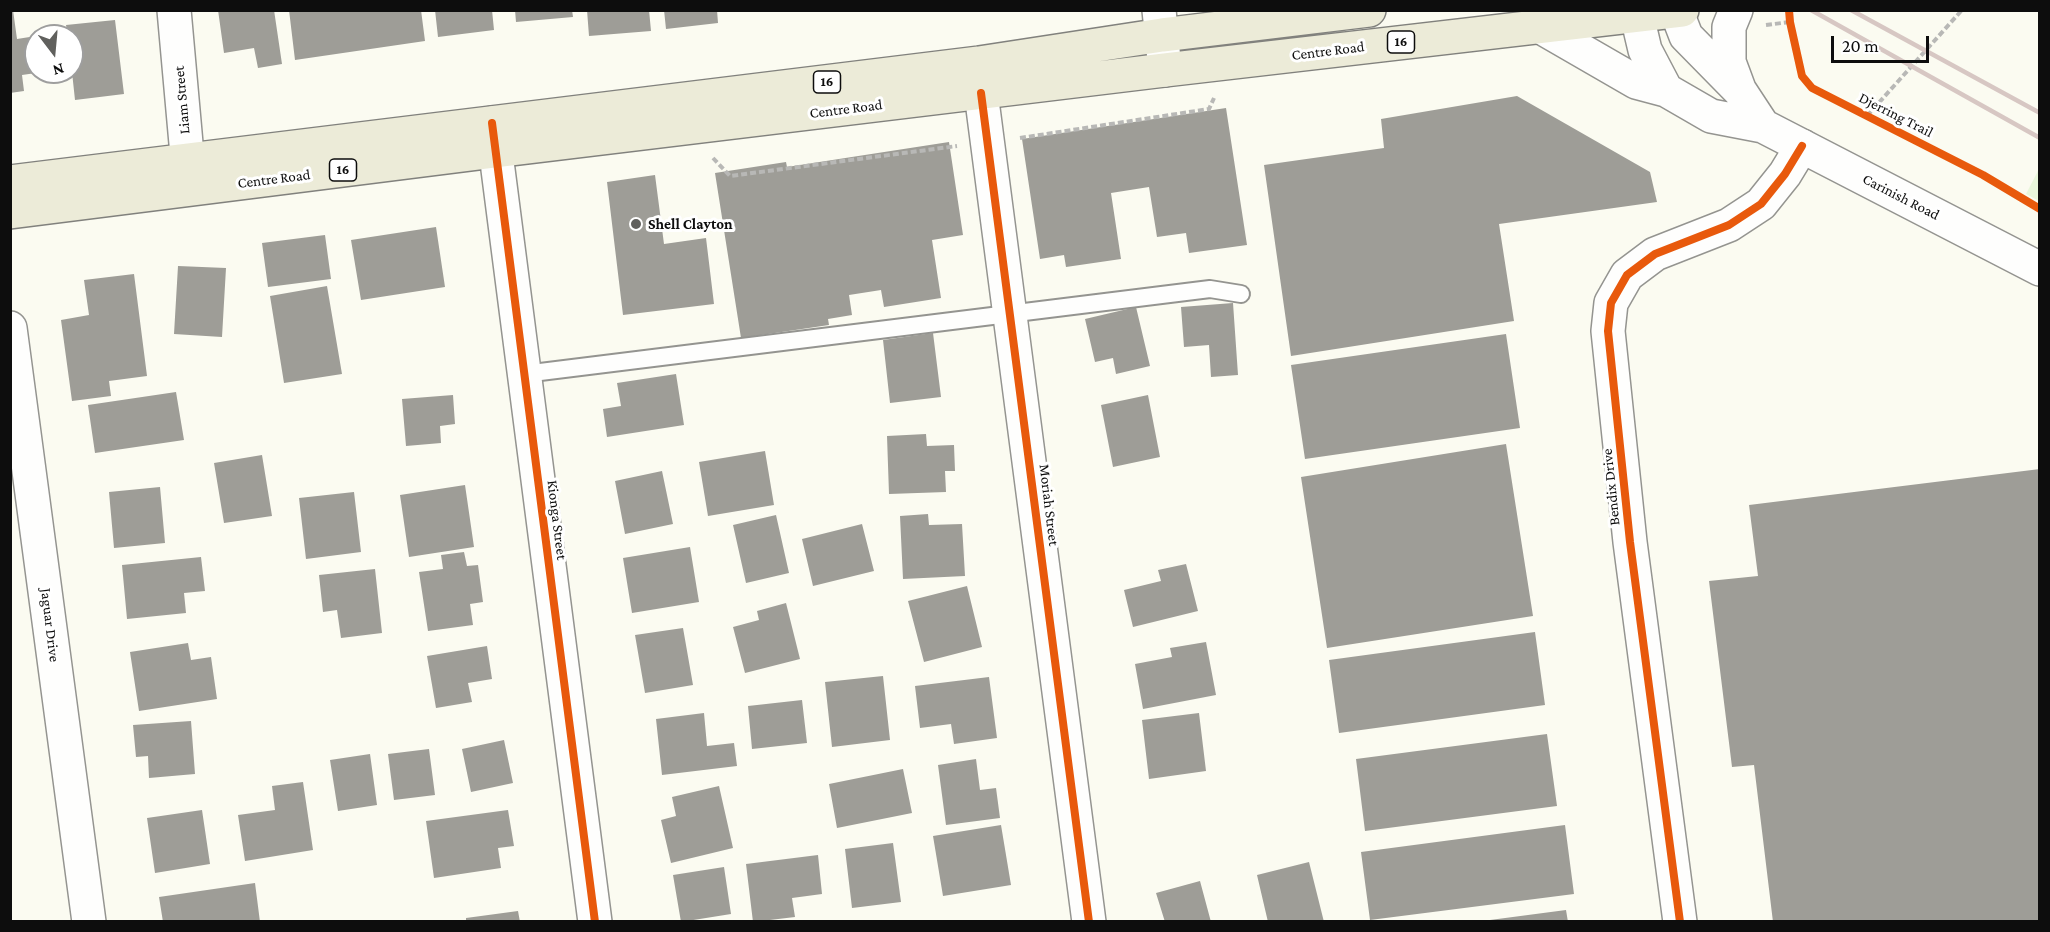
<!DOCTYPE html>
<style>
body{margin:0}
#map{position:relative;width:2050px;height:932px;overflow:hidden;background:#fbfbf1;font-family:"Crimson Pro",serif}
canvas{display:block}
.frame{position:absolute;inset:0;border:12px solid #0d0d0d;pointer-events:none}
.north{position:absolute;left:24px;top:24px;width:60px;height:60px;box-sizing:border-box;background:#fff;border:2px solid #9e9e9e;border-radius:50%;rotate:164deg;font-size:16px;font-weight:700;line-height:24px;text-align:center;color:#0d0d0d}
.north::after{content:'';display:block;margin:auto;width:21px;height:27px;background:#60605d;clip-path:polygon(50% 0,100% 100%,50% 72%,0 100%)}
.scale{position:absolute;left:1831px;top:36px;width:98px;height:27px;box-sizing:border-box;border:3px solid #0d0d0d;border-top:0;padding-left:8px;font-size:18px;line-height:21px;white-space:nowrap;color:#0d0d0d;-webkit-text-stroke:4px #fff;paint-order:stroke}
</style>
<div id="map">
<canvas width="2050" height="932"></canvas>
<div class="frame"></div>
<div class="north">N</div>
<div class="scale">20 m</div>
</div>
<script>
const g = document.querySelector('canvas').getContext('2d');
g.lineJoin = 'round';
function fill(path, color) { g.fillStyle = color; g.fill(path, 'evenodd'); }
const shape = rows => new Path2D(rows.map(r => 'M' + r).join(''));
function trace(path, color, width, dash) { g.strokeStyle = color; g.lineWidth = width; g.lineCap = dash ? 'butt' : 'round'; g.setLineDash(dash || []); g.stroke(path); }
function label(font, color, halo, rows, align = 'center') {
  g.font = font + ' "Crimson Pro",serif'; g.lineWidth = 6; g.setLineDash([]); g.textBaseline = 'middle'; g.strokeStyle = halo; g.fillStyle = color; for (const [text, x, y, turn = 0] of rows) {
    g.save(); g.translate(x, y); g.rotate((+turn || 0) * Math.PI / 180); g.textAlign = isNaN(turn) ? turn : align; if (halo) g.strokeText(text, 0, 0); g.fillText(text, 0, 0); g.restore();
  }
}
fill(shape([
 [2039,169,2039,201,2026,194]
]), '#e9f6db');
fill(shape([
 [10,10,13,10,17,39,36,36,36,73,22,75,24,91,10,93],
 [218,10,274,10,282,64,258,68,254,48,224,53],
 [289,10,421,10,425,41,295,60],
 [435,10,492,10,494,30,438,37],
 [515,10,572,10,573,17,516,22],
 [587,10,649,10,651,31,589,36],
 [664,10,717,10,718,23,666,29],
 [115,20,124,94,75,100,72,72,72,36,68,36,66,25],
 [1517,96,1650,172,1657,202,1499,224,1514,321,1291,356,1264,165,1384,148,1381,119],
 [1226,108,1247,245,1189,253,1186,233,1157,237,1149,187,1111,193,1121,259,1066,267,1064,255,1040,259,1022,139],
 [949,142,963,235,932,240,941,298,884,307,881,290,849,295,852,315,828,319,829,325,741,338,715,173,786,162,787,167],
 [655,175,664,244,706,238,714,304,623,315,607,182],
 [436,227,445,287,361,300,351,240],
 [325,235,331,279,268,287,262,243],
 [178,266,226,268,222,337,174,334],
 [134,274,147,376,109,381,111,396,72,401,61,320,89,315,84,280],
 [327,286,342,374,284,383,270,296],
 [1233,303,1238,375,1211,377,1209,345,1184,347,1181,307],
 [1136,307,1150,366,1116,374,1113,358,1095,362,1085,319],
 [933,333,941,397,890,403,883,340],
 [1506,334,1520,428,1305,459,1291,365],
 [676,374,684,425,607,437,603,409,621,406,617,383],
 [176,392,184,440,95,453,88,405],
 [453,395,455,424,440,426,441,443,406,446,402,399],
 [1148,395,1160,457,1113,467,1101,405],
 [926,434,927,446,954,445,955,471,945,471,946,492,889,494,887,436],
 [1506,444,1533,616,1327,648,1301,477],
 [765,451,774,505,708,516,699,462],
 [262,455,272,516,224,523,214,463],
 [2040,469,2040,922,1773,922,1754,765,1732,767,1709,581,1758,576,1749,505],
 [662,471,673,524,625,534,615,481],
 [465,485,474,547,409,557,400,495],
 [160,487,165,543,114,548,109,492],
 [354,492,361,552,306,559,299,498],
 [928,514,929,525,962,524,965,576,903,579,900,516],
 [776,515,789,573,746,583,733,525],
 [862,524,874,571,813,586,802,539],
 [690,547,699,602,632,613,623,558],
 [464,552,467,566,478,565,483,602,470,604,473,625,428,631,419,572,443,569,441,555],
 [201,557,205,591,184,593,186,613,127,619,122,565],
 [1186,564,1198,611,1133,627,1124,590,1161,581,1158,570],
 [375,569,382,633,341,638,337,610,323,612,319,575],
 [967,586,982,647,924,662,908,601],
 [786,603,800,659,745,673,733,627,759,620,757,611],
 [683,628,693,685,645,693,635,635],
 [1535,632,1545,705,1339,733,1329,660],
 [1206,642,1216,695,1143,709,1135,664,1172,657,1170,648],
 [188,643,191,660,211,657,217,699,139,711,130,652],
 [487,646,492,679,468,683,472,702,436,708,427,656],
 [883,676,890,740,832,747,825,682],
 [989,677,997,738,954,744,951,724,920,728,915,686],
 [802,700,807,743,752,749,748,706],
 [704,713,707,746,734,743,737,766,662,775,656,719],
 [1199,713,1206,771,1149,779,1142,720],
 [191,721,195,774,149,778,148,756,136,757,133,725],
 [1547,734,1557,806,1365,831,1356,759],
 [504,740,513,783,471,792,462,749],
 [429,749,435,795,394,800,388,754],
 [370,754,377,805,338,811,330,760],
 [976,759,980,790,996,788,1000,818,946,825,938,765],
 [903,769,912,813,837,828,829,784],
 [303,782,313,850,245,861,238,815,275,810,272,786],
 [719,786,733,848,671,863,661,820,676,816,672,797],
 [202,810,210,864,155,873,147,818],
 [508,810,514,846,498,848,501,868,434,878,426,821],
 [1001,825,1011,885,943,896,933,836],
 [1565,825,1574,894,1370,920,1361,852],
 [893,843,901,902,852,908,845,849],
 [818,855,822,894,792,898,795,917,753,922,746,864],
 [1309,862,1324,922,1268,922,1257,875],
 [724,867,731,914,681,922,673,875],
 [1200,881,1211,922,1165,922,1156,893],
 [255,883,260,922,163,922,159,897],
 [1566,910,1568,922,1490,922,1490,920],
 [518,911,520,922,466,922,466,918]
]), '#9e9d97');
const service = shape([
 [524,374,1210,289,1241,294]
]);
const minor = shape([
 [174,10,190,188],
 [1159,10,1165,70],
 [981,93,1089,922],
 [492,123,595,922],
 [10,328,89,922],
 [1680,922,1630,542,1608,331,1611,303,1627,275,1655,254,1729,225,1761,204,1785,174,1802,146]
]);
const tertiary = shape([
 [1638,10,1637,16,1645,50,1666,90,1711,116,1763,126,2040,269],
 [1676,10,1686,36,1740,91,1763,126],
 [1736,10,1729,27,1729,62,1739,89],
 [1539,26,1636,82,1666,90]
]);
const primary = shape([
 [10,182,979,63,1162,35,1369,10],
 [10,212,495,151,1165,70,1682,10]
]);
trace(service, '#949490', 20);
trace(minor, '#949490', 36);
trace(tertiary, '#949490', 36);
trace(primary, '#81817d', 36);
trace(shape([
 [1766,25,1790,22],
 [1867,116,1962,10],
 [1020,138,1209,109,1214,98],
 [713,158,730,176,957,146]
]), '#b8b8b6', 4, [6, 3]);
trace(service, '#fefefd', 16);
trace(minor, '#fefefd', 33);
trace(tertiary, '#fefefd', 33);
trace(primary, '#ecebd8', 33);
trace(shape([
 [1811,10,2040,138],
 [1851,10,2040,113]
]), '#d7c7c3', 4.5);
trace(shape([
 [1789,10,1790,22,1802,76,1812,88,1983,175,2040,209],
 [981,93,1089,922],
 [492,123,595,922],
 [1680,922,1630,542,1608,331,1611,303,1627,275,1655,254,1729,225,1761,204,1785,174,1802,146]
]), '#e8590c', 8);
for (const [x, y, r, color] of [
 [636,224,6,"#60605d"]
]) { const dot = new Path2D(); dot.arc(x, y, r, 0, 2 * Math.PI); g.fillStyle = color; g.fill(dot); trace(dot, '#fff', 2); }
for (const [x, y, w] of [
 [1401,42,27],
 [827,82,27],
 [343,170,27]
]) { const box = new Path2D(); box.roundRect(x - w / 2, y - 11, w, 22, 4.5); g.fillStyle = '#fff'; g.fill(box); trace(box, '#0d0d0d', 1.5); }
label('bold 14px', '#0d0d0d', null, [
 ["16",1401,42],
 ["16",827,82],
 ["16",343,170]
]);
label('15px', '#0d0d0d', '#fff', [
 ["Centre Road",1328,51,-7],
 ["Liam Street",182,100,-95],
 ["Centre Road",846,109,-7],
 ["Djerring Trail",1896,115,27],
 ["Centre Road",274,179,-7],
 ["Carinish Road",1901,197,27],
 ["Bendix Drive",1611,487,-96],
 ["Moriah Street",1049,505,83],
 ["Kionga Street",557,520,83],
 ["Jaguar Drive",50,625,83]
]);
label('bold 15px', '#0d0d0d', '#fff', [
 ["Shell Clayton",648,224]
], 'left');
</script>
